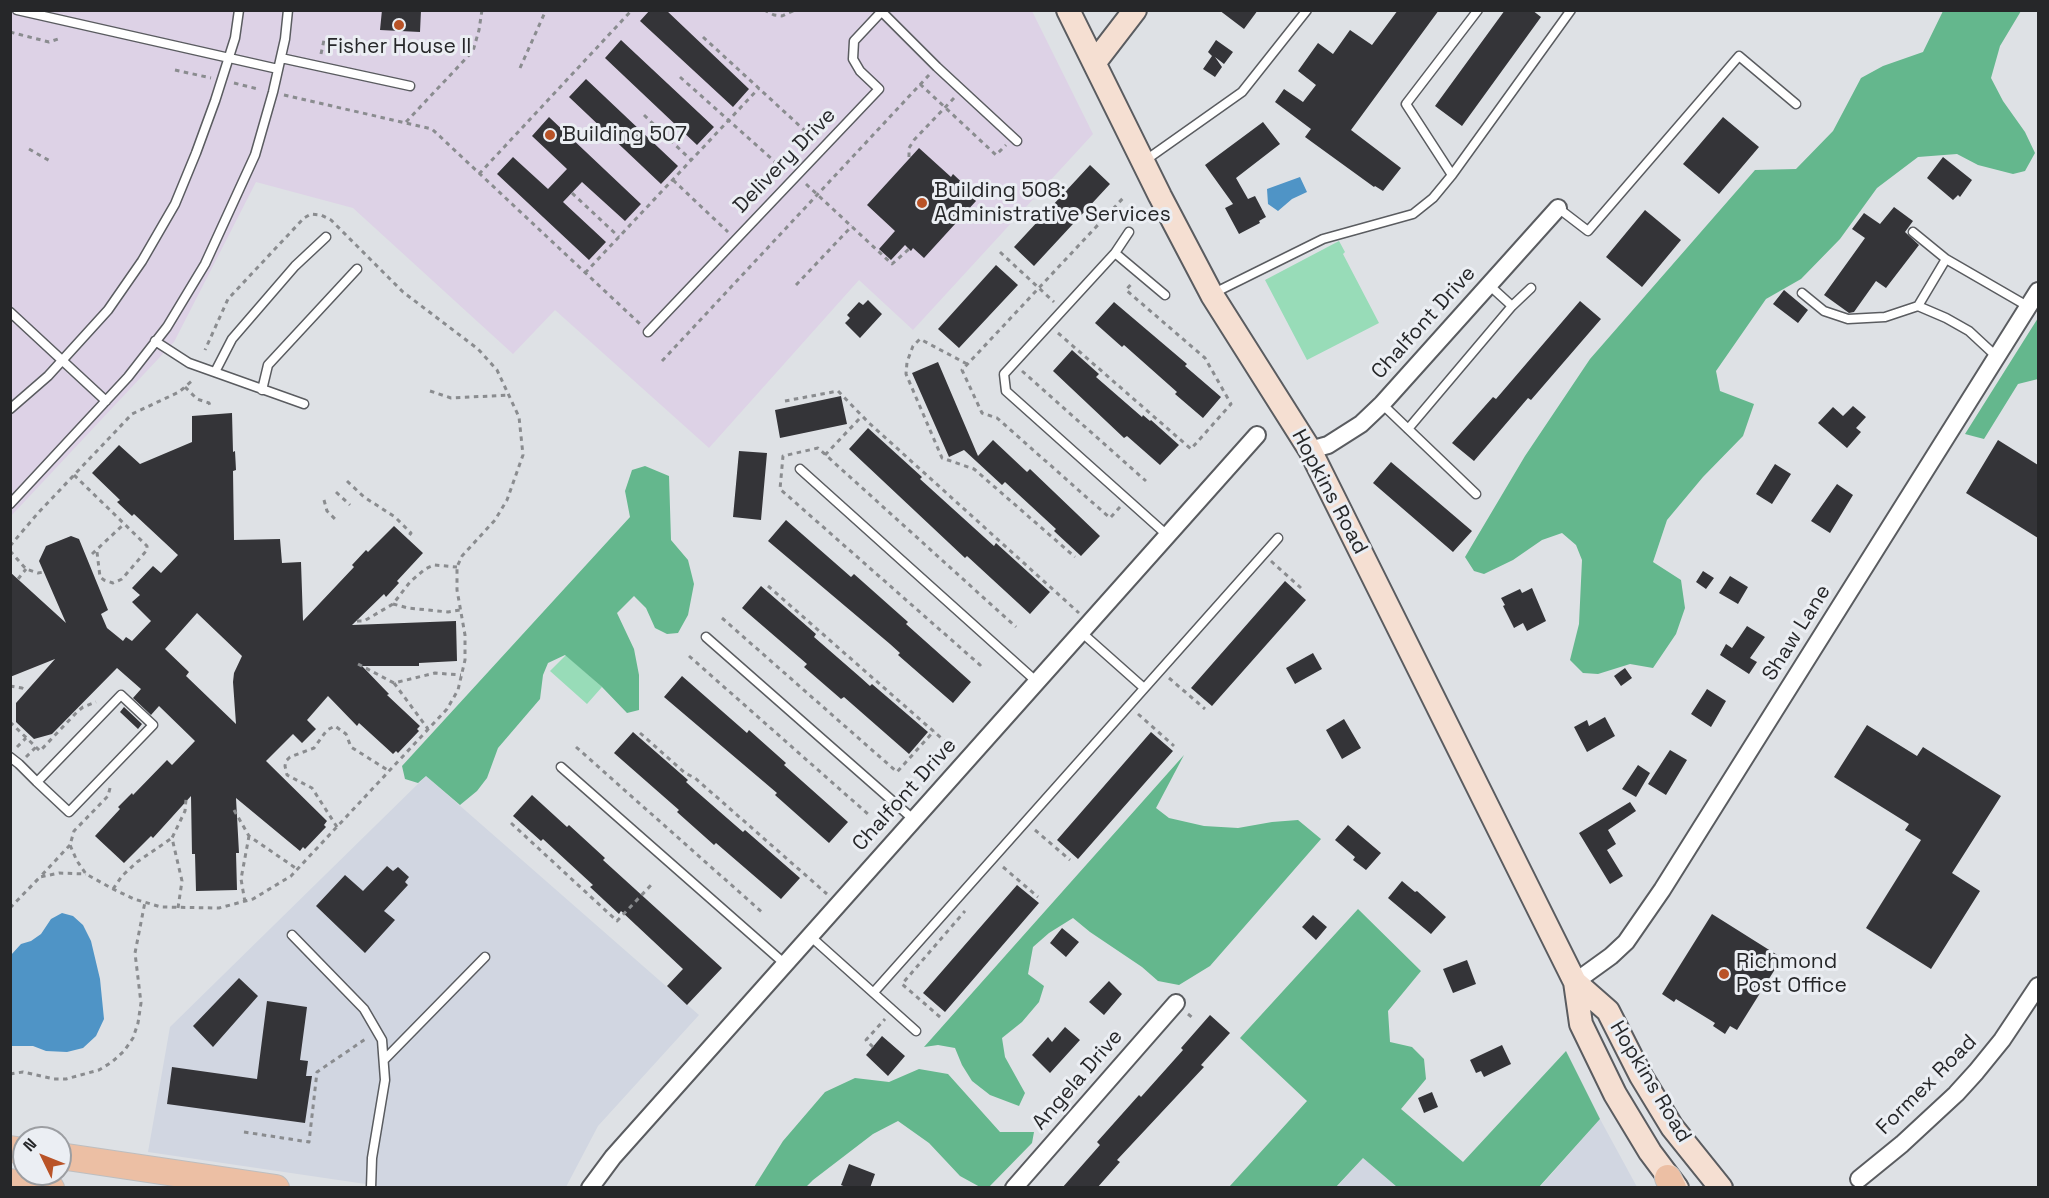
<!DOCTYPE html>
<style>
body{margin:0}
#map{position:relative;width:2049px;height:1198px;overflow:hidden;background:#dee1e5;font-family:"Space Grotesk",sans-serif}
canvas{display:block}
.frame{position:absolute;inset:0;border:12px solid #262729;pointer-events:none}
.north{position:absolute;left:12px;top:1126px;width:60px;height:60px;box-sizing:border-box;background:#ebeef3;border:2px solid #9c9ea2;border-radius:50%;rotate:313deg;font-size:16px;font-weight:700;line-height:24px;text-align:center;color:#262729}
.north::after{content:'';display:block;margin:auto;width:21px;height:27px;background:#b95327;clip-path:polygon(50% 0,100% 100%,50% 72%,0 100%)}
</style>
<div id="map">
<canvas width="2049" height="1198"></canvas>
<div class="frame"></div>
<div class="north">N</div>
</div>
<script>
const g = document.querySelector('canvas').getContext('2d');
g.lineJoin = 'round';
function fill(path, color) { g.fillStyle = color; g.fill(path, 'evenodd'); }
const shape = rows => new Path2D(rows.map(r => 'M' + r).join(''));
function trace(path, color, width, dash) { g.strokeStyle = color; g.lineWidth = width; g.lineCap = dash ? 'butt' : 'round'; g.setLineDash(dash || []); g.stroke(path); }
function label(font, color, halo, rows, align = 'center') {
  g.font = font + ' "Space Grotesk",sans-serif'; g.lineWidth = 6; g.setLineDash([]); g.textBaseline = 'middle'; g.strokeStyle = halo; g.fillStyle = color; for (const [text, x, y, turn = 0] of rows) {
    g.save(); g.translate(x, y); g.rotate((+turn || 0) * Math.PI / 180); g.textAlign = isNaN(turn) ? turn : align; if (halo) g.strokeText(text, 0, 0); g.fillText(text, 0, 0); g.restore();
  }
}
fill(shape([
 [426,776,699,1015,598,1126,566,1187,386,1187,148,1152,170,1027],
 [1600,1119,1637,1187,1539,1188],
 [1363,1158,1397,1187,1336,1188]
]), '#d1d6e1');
fill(shape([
 [11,11,1032,11,1093,134,913,330,859,280,709,448,555,310,513,354,353,208,256,182,174,342,11,516]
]), '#ddd2e6');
fill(shape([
 [1339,241,1345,252,1343,254,1379,323,1307,360,1265,280],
 [566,655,602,687,587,704,550,671]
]), '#98dcb8');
fill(shape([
 [1943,11,2021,11,2000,46,1991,78,2003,101,2025,132,2035,153,2025,171,2013,174,1978,165,1957,154,1918,157,1877,188,1840,239,1801,279,1766,299,1716,371,1720,391,1754,404,1743,436,1703,477,1667,520,1653,562,1681,580,1685,608,1676,634,1653,668,1630,664,1598,674,1583,673,1570,660,1579,624,1582,560,1576,545,1562,533,1542,540,1513,560,1484,574,1474,571,1465,557,1525,456,1590,359,1755,170,1796,169,1833,131,1861,78,1883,66,1923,52],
 [2038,318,2038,379,2018,384,1984,439,1965,434],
 [645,466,669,476,671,540,688,560,694,584,688,615,678,633,667,634,655,628,646,608,634,596,617,613,634,649,639,675,639,710,627,713,602,687,565,655,548,663,543,675,540,699,498,748,487,778,477,791,460,805,426,776,418,783,405,779,402,766,630,517,625,491,632,470],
 [1184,755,1156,808,1169,818,1204,826,1238,828,1272,822,1298,820,1321,839,1210,966,1179,985,1158,981,1142,967,1090,932,1073,918,1049,933,1033,947,1028,974,1044,986,1039,1002,1022,1022,1002,1038,1005,1057,1025,1093,1019,1106,990,1095,972,1081,962,1065,955,1048,938,1045,924,1047],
 [1358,909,1421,971,1388,1011,1390,1042,1412,1047,1424,1059,1426,1079,1401,1109,1463,1162,1566,1051,1600,1119,1539,1187,1397,1187,1363,1158,1336,1187,1229,1187,1307,1101,1240,1038],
 [919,1069,948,1074,1000,1132,1034,1132,1032,1143,989,1187,980,1187,960,1176,929,1143,898,1121,873,1134,813,1180,806,1187,754,1187,783,1141,825,1092,855,1078,889,1082]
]), '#64b78d');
fill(shape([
 [1300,177,1307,192,1292,199,1278,211,1268,204,1267,189],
 [62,913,73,916,83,925,91,941,100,979,104,1019,96,1036,83,1048,67,1052,46,1051,33,1046,11,1046,11,955,21,944,31,941,41,934,51,919]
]), '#4f94c6');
fill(shape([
 [382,10,421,10,420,32,380,30],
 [650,10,666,10,749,89,733,107,640,21],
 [1219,10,1258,10,1244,29],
 [1398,10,1439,10,1351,130,1401,168,1383,191,1375,186,1374,187,1305,137,1311,129,1275,102,1284,89,1303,102,1316,85,1298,71,1318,43,1333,54,1350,30,1372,45],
 [1505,10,1532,10,1541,17,1462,126,1435,106],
 [621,40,714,127,697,145,605,58],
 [1216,40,1233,52,1224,64,1215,57,1222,67,1215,77,1203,69,1212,56,1208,52],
 [586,79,678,166,661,184,569,97],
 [549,117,641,204,625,221,582,182,563,202,606,242,589,260,497,174,513,157,548,189,567,169,532,136],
 [1723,117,1759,147,1719,194,1683,164],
 [1263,122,1280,144,1236,178,1248,199,1255,196,1266,217,1259,221,1260,223,1239,234,1225,208,1233,204,1205,165],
 [919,148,951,177,953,174,970,190,967,193,976,201,924,258,913,248,911,251,905,245,891,260,879,249,895,231,867,205],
 [1943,157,1972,180,1960,197,1958,195,1953,200,1927,178],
 [1090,165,1110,184,1034,266,1014,247],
 [1894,207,1913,221,1905,232,1919,245,1886,288,1876,281,1854,312,1849,313,1824,295,1865,238,1852,229,1864,213,1880,224],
 [1645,210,1681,240,1642,287,1606,257],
 [996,265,1018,285,959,348,938,329],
 [1784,290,1808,310,1798,323,1773,304],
 [868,300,882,314,860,338,845,323,850,318,847,315,859,302,863,305],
 [1580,301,1601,319,1531,400,1528,398,1474,461,1452,443,1493,397,1496,399],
 [1114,302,1187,364,1185,366,1221,397,1203,418,1175,394,1177,392,1124,345,1122,347,1095,323],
 [1072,350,1099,374,1096,377,1142,417,1143,415,1150,421,1151,420,1179,445,1160,465,1127,436,1124,438,1053,371],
 [938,362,978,456,993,440,1027,472,1030,469,1100,536,1081,556,1054,531,1056,529,1005,482,1002,485,964,450,949,457,912,373],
 [841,396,847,424,780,438,775,410],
 [1853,406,1866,417,1856,428,1861,432,1847,448,1818,423,1833,407,1843,416],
 [232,413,233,452,235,451,236,470,233,471,234,540,280,539,282,563,301,562,303,621,354,567,352,565,366,550,368,552,394,526,423,553,397,581,399,583,386,597,384,594,352,625,456,621,457,661,419,663,419,666,362,666,389,694,387,695,420,726,417,729,419,731,398,753,396,751,393,754,359,723,357,726,328,696,307,720,316,729,302,743,293,734,266,761,327,821,324,825,326,827,305,849,303,847,300,851,236,798,239,853,236,853,237,890,196,891,195,854,192,854,191,796,153,838,151,836,124,863,95,836,120,809,118,807,132,793,133,795,167,760,172,765,195,741,159,706,151,715,133,698,141,689,117,668,52,734,34,739,16,722,16,703,55,659,10,677,10,572,66,623,39,561,46,546,71,536,79,539,108,610,101,614,107,628,123,641,126,637,132,641,151,621,132,602,140,595,132,588,153,566,161,573,178,555,134,514,132,516,117,502,120,500,92,473,119,445,140,464,192,442,192,416],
 [197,613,242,656,234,673,233,682,236,724,186,676,189,672,165,649],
 [868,428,922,477,920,479,984,537,994,546,996,543,1050,592,1030,614,967,556,965,558,849,449],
 [1998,440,2038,465,2038,538,1966,493],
 [739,451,767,453,761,520,733,517],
 [1391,462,1472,531,1453,552,1373,483],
 [1775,464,1791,474,1772,504,1756,494],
 [1837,484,1853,495,1830,533,1811,521],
 [786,520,851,577,854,574,908,622,906,624,971,682,953,703,898,655,900,653,890,644,768,541],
 [1703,571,1714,578,1706,589,1696,582],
 [1730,576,1748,587,1738,604,1719,593],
 [1285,581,1306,600,1212,706,1191,688],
 [761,586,816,634,814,637,860,677,870,686,872,684,928,732,909,754,844,697,841,699,804,667,807,664,742,608],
 [1532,588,1546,621,1527,631,1523,623,1514,628,1503,606,1505,605,1501,598,1520,589,1522,593],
 [1747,626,1765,637,1750,658,1757,662,1749,674,1720,655,1726,644,1732,648],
 [1313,653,1322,669,1295,684,1286,668],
 [1625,668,1632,678,1621,686,1614,676],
 [682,676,747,733,749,730,786,763,784,765,848,822,829,843,775,795,777,793,664,697],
 [1707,689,1726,701,1711,727,1691,714],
 [124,707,142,724,138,729,120,712],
 [1605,717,1615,736,1587,752,1574,727,1587,720,1589,726],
 [1344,719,1361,748,1342,759,1326,730],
 [1867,725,1917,756,1923,747,2001,796,1952,873,1980,891,1931,969,1866,928,1921,840,1905,830,1909,824,1834,777],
 [633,732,688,780,686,782,696,791,743,832,745,830,800,878,781,899,716,843,714,845,677,812,679,810,614,753],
 [1151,732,1173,751,1078,859,1057,840],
 [1670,750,1687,760,1666,795,1648,784],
 [1638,765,1650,773,1636,797,1622,789],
 [532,795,567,827,569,825,605,858,603,860,722,968,687,1005,667,986,683,969,621,911,619,914,590,887,593,885,543,839,541,841,513,816],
 [1630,802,1636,811,1608,830,1616,844,1607,850,1623,876,1610,884,1579,833],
 [1348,825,1381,853,1366,870,1353,860,1355,857,1335,840],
 [387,866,393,871,398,867,409,877,405,882,408,885,384,911,395,920,365,953,316,906,345,875,363,891],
 [1402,881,1415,892,1417,891,1446,917,1431,934,1388,898],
 [1017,885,1039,903,945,1012,923,993],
 [1712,914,1782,958,1737,1030,1730,1026,1725,1034,1713,1026,1715,1023,1676,999,1674,1002,1662,994],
 [1313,915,1327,927,1316,940,1302,927],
 [1062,928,1079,942,1066,957,1050,943],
 [1467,960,1476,984,1453,993,1443,969],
 [239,978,258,996,213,1047,193,1026],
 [1109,981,1122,994,1104,1015,1089,1002],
 [267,1001,307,1007,300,1060,308,1061,306,1076,312,1076,305,1123,167,1104,172,1067,257,1079],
 [1210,1015,1230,1033,1201,1065,1204,1067,1117,1160,1120,1162,1097,1188,1062,1188,1100,1145,1097,1142,1139,1095,1141,1097,1183,1050,1181,1048],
 [1065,1027,1080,1040,1050,1073,1032,1055,1048,1037,1052,1042],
 [882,1036,905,1056,888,1076,866,1055],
 [1502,1045,1511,1064,1484,1077,1481,1071,1476,1073,1470,1060],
 [1432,1092,1438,1107,1424,1113,1418,1098],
 [849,1164,875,1174,870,1188,848,1188,841,1185]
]), '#343438');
const lane = shape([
 [17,10,278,69],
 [882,12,937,67,1017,141],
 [281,58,410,86],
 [1143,162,1242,92,1307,10],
 [1452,175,1406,104,1478,10],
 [1558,208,1588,231,1739,56,1796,104],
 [1129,232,1115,253,1004,374,1006,391,1167,535],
 [1913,232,1946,259],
 [1115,253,1165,295],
 [1489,285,1512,306],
 [1802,293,1824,311,1848,319,1885,317,1918,306],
 [1212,294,1323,239,1413,214,1433,198,1452,175,1571,10],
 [10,312,106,401],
 [648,332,879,89,860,71,853,59,854,41,883,10],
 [155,341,189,363,304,404],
 [1997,357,1969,331,1946,318,1918,306,1946,259,2029,307],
 [215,372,232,339,295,266,326,237],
 [262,390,268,365,357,269],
 [1382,404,1476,494],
 [10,409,48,376,108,310,142,261,175,204,196,153,215,101,235,38,239,10],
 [1408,429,1512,306,1531,288],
 [800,469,1037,682],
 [10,504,128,377,167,327,205,264,255,155,273,92,285,39,288,10],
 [1081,632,1144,688],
 [706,637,913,819],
 [10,757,19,764,37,782,69,812,153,725,121,695,37,782],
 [561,767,785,964],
 [292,935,364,1009,382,1040,385,1080,372,1158,371,1188],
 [810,936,916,1031],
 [874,992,1278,538],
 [384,1060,485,957]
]);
const street = shape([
 [1310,450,1328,445,1361,424,1382,404,1558,208],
 [1575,982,1611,956,1626,942,1662,890,2038,291],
 [1859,1179,1902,1144,1956,1094,1976,1072,2002,1040,2038,986],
 [590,1188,613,1157,1257,435],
 [1014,1188,1176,1003]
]);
const secondary = shape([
 [1068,10,1160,196,1212,295,1310,450,1575,982,1581,1024,1615,1094,1650,1152,1677,1188],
 [1095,62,1135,10],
 [1575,982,1608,1011,1641,1076,1672,1127,1721,1188]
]);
const primary = shape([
 [10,1149,24,1151],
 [60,1156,276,1188],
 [1668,1178,1673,1188],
 [10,1182,51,1188]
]);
trace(lane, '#5a5c60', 11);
trace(street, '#5a5c60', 20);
trace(secondary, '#5a5c60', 26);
trace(primary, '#bebebf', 28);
trace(shape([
 [764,10,774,15,782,16,795,10],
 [10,32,49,42,61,38],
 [703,37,814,139],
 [321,54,324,40],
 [520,68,546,10],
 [175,70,211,78],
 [680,77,783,169],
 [234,83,258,89],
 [920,84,996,155,1006,145],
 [284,95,432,129,640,324],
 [644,115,691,160],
 [406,122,473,51,479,30,482,10],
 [29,149,50,161],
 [909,157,909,148,914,140,954,98],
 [479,174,632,10],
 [673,180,728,232],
 [806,184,892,264,909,249],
 [572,193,619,237],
 [1000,252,1054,302],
 [585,273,759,88],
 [796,285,852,226],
 [1058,333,1191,449,1231,404,1205,358,1126,290,1133,282],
 [662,361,929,75],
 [967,364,920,339,913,346,907,362,906,374,942,458,974,469,1075,557],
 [1022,371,1146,481],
 [185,387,197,399,209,403,211,408],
 [430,391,451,398,510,395],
 [785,401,838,391,868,422,1079,613],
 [825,455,862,416],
 [74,475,147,546,147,550,122,579,113,583,104,580,100,577,97,552],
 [347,481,364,497,395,517,411,533,407,538],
 [336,492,350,505],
 [324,500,327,511,336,520],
 [1120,507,1110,518,997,418,982,413,962,370,1125,196],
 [10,546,38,513,132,414,179,392,193,380],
 [10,551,26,569,38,573,44,572],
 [92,554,124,524],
 [1271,561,1301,588],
 [18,579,26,569],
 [768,586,956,751],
 [393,604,408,608,448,612,460,610],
 [722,618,897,772,934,731],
 [357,621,364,621,393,604,410,582,425,569,434,565,457,567],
 [689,656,869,815],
 [358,664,394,683,435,673,461,675],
 [981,664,980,665,780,489,783,456,818,448,1016,627],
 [1169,678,1205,709],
 [394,683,428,729],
 [10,686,22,688,27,691],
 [1138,714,1174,746],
 [10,722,40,751,77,712,83,707,96,702],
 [640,733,685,773,695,778,827,894],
 [17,747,26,738],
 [576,747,764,914],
 [26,757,36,747],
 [110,788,108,796,74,831,70,845,77,861,86,874,113,889,134,899,161,907,219,908,253,899,291,876,447,709,458,690,465,660,465,635,457,590,457,567,462,556,495,520,507,500,523,455,519,417,497,370,478,349,403,292,331,220,321,215,311,214,304,218,228,299,205,350],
 [234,810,249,836,297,869],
 [511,823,617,921,653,883],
 [337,827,312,788,287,775,285,766,286,761,290,757,314,748,327,730,335,726,346,734,351,747,389,771],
 [1035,830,1070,860],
 [70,845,40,877,59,873,86,874],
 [1003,867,1038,897],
 [113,889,122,876,137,862,172,838],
 [245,902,241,879,249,836],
 [10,908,40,877],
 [178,908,182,881,172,838,185,811,186,799],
 [1188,1014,1194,1019],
 [940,1017,902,984,965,911],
 [873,1047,866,1040,885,1019],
 [10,1074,23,1072,54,1079,66,1079,99,1070,112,1062,124,1051,133,1038,138,1023,141,1003,135,953,145,902],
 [244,1132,309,1142,317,1072,367,1038]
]), '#8a8c8f', 3, [4.5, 4.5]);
trace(lane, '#fff', 8);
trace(street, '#fff', 16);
trace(secondary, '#f5dfd2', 22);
trace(primary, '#ecbfa4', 26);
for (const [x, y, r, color] of [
 [399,25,6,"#b95327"],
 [550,135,6,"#b95327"],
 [922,203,6,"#b95327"],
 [1724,974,6,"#b95327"]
]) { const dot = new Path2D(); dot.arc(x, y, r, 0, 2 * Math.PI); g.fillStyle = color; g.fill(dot); trace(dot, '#ebeef3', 2); }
label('21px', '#262729', '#ebeef3', [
 ["Fisher House II",399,47,"center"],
 ["Building 507",562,135],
 ["Building 508:",934,191],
 ["Administrative Services",934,215],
 ["Richmond",1736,962],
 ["Post Office",1736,986]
], 'left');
label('21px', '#262729', '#ebeef3', [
 ["Delivery Drive",785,161,-46],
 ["Chalfont Drive",1424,323,-48],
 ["Hopkins Road",1329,492,62],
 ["Shaw Lane",1797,633,-58],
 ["Chalfont Drive",905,795,-48],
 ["Angela Drive",1078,1080,-49],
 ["Hopkins Road",1650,1082,59],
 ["Formex Road",1927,1085,-45]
]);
</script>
